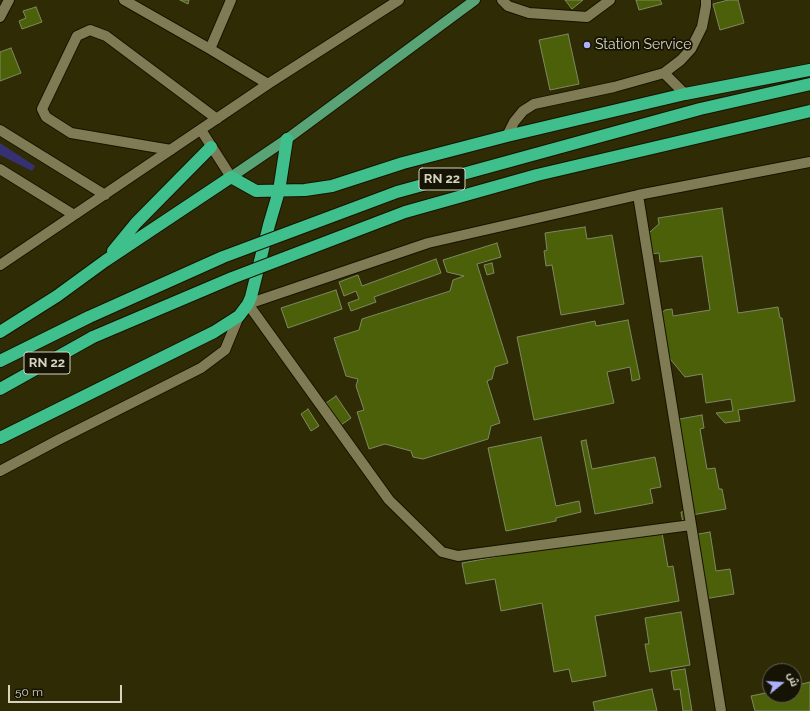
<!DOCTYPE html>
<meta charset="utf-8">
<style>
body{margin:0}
#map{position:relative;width:810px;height:711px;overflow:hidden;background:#2f2b04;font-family:Raleway,Cairo,sans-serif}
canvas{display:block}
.north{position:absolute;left:762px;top:663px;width:40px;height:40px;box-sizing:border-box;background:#151304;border:1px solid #62604f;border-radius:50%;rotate:72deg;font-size:11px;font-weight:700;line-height:16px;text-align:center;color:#d6d4c0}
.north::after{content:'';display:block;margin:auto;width:14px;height:18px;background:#adaffb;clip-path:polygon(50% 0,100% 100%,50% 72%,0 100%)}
.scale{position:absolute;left:8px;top:685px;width:114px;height:18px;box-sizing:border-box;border:2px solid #d6d4c0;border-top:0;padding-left:5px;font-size:12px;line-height:14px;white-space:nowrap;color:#d6d4c0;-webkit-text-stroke:3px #151304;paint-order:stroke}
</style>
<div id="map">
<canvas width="810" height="711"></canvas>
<div class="north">ش</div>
<div class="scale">50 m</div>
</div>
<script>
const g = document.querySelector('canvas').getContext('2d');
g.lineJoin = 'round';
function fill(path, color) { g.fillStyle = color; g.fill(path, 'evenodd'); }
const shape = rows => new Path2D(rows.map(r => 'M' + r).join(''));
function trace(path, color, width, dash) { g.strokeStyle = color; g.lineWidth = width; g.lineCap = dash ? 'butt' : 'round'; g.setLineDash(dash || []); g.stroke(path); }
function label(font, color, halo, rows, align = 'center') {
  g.font = font + ' Raleway,sans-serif'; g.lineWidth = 3.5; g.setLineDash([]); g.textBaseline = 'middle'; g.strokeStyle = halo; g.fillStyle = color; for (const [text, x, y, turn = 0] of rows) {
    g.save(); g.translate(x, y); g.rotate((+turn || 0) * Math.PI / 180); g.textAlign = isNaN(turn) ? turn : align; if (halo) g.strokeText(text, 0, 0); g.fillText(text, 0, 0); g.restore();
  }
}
fill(shape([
 [0,143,35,166,32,171,0,155]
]), '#363172');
const building = shape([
 [180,0,189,0,188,4,180,0],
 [565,0,583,0,572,9,565,0],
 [636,0,660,0,662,4,639,10,636,0],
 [728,0,738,0,744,23,720,30,713,4,728,0],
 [36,7,42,22,22,29,19,21,26,18,23,11,36,7],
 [568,34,579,84,550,90,539,40,568,34],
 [11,48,21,73,0,81,0,52,11,48],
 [722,208,738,313,778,307,780,318,782,318,795,401,738,410,740,421,725,423,716,413,733,411,731,399,706,403,702,374,685,377,666,354,659,315,665,310,672,309,673,316,710,310,702,256,660,262,659,253,649,254,642,239,659,224,658,218,722,208],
 [585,227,587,239,612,235,624,304,561,315,552,265,546,266,544,251,547,250,545,233,585,227],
 [497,243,501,257,477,264,508,363,495,367,492,379,487,381,500,423,491,426,488,439,423,459,413,457,411,451,385,444,369,449,357,412,364,410,356,386,358,379,346,376,334,338,359,330,362,319,450,291,453,280,464,276,447,272,443,260,497,243],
 [436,259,441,273,374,297,376,302,351,311,348,303,359,299,356,291,344,296,339,282,358,275,362,286,436,259],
 [492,263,494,273,487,275,484,265,492,263],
 [336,290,342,309,288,328,281,308,336,290],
 [628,320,640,379,632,381,630,367,607,372,614,403,534,420,517,337,595,321,596,326,628,320],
 [336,396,351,418,341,425,326,403,336,396],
 [308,409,319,426,311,431,301,414,308,409],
 [702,415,704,428,700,429,707,469,715,468,719,489,722,489,726,509,692,515,693,521,683,523,681,512,689,511,674,420,702,415],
 [541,437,556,506,579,501,581,512,556,518,556,521,506,531,488,448,541,437],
 [586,440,592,469,655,457,661,487,650,489,653,503,595,514,581,441,586,440],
 [661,527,668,567,673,566,679,601,595,616,606,676,572,682,569,669,554,672,542,603,501,611,495,579,466,584,462,563,661,527],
 [710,532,716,571,730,569,734,594,704,599,693,535,710,532],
 [681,612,690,665,650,672,645,644,649,644,645,618,681,612],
 [685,669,692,711,683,711,680,689,674,690,671,671,685,669],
 [810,682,810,711,755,711,751,696,770,692,770,695,794,695,794,686,810,682],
 [652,689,657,711,595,711,593,702,652,689]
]);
fill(building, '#4c6009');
trace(building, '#7d8964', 1);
const minor = shape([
 [124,0,210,49,231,0],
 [502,0,508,6,529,13,587,17,610,0],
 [0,17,9,0],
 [210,49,268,84],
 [664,73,681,60,691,49,702,27,706,6,706,0],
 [0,130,105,195],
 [201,130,231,177],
 [507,136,514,122,523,111,534,104,614,87,664,73,685,94],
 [171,150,71,133,46,117,42,109,77,36,90,30,106,36,217,119],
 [0,169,74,215],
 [638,195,721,711],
 [0,265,268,84,399,0],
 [0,471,60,439,201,368,225,350,239,316],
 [691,525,458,556,442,552,389,500,248,304,428,243,638,195,810,162]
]);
const major = shape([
 [231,177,287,139,475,0]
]);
const highway = shape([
 [113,251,136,223,211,147],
 [0,332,57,296,105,261,231,177,256,191,305,190,332,186,403,163,507,136,685,94,810,70],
 [0,361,89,317],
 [0,389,93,337],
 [0,438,214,332,239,316,248,304,251,297,269,225,279,191,287,139]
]);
trace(minor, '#161300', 12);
trace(major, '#161300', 12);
trace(highway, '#161300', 14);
trace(minor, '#7f7b54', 10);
trace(major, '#58a476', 10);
trace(highway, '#3ebf8c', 12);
const highwayBridge = shape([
 [89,317,223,257,397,192,700,109,810,84],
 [93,337,232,278,405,212,537,175,810,111]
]);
trace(highwayBridge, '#161300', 14, []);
trace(highwayBridge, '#3ebf8c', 12);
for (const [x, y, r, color] of [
 [587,45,4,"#adaffb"]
]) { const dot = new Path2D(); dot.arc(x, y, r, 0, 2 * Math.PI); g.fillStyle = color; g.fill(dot); trace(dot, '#151304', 1.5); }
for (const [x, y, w] of [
 [442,179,46],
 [47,363,46]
]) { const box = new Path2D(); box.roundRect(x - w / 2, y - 11, w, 22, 3); g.fillStyle = '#151304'; g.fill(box); trace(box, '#d6d4c0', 1); }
label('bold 13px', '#d6d4c0', null, [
 ["RN 22",442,179],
 ["RN 22",47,363]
]);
label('14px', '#d6d4c0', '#151304', [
 ["Station Service",595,45]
], 'left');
</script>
